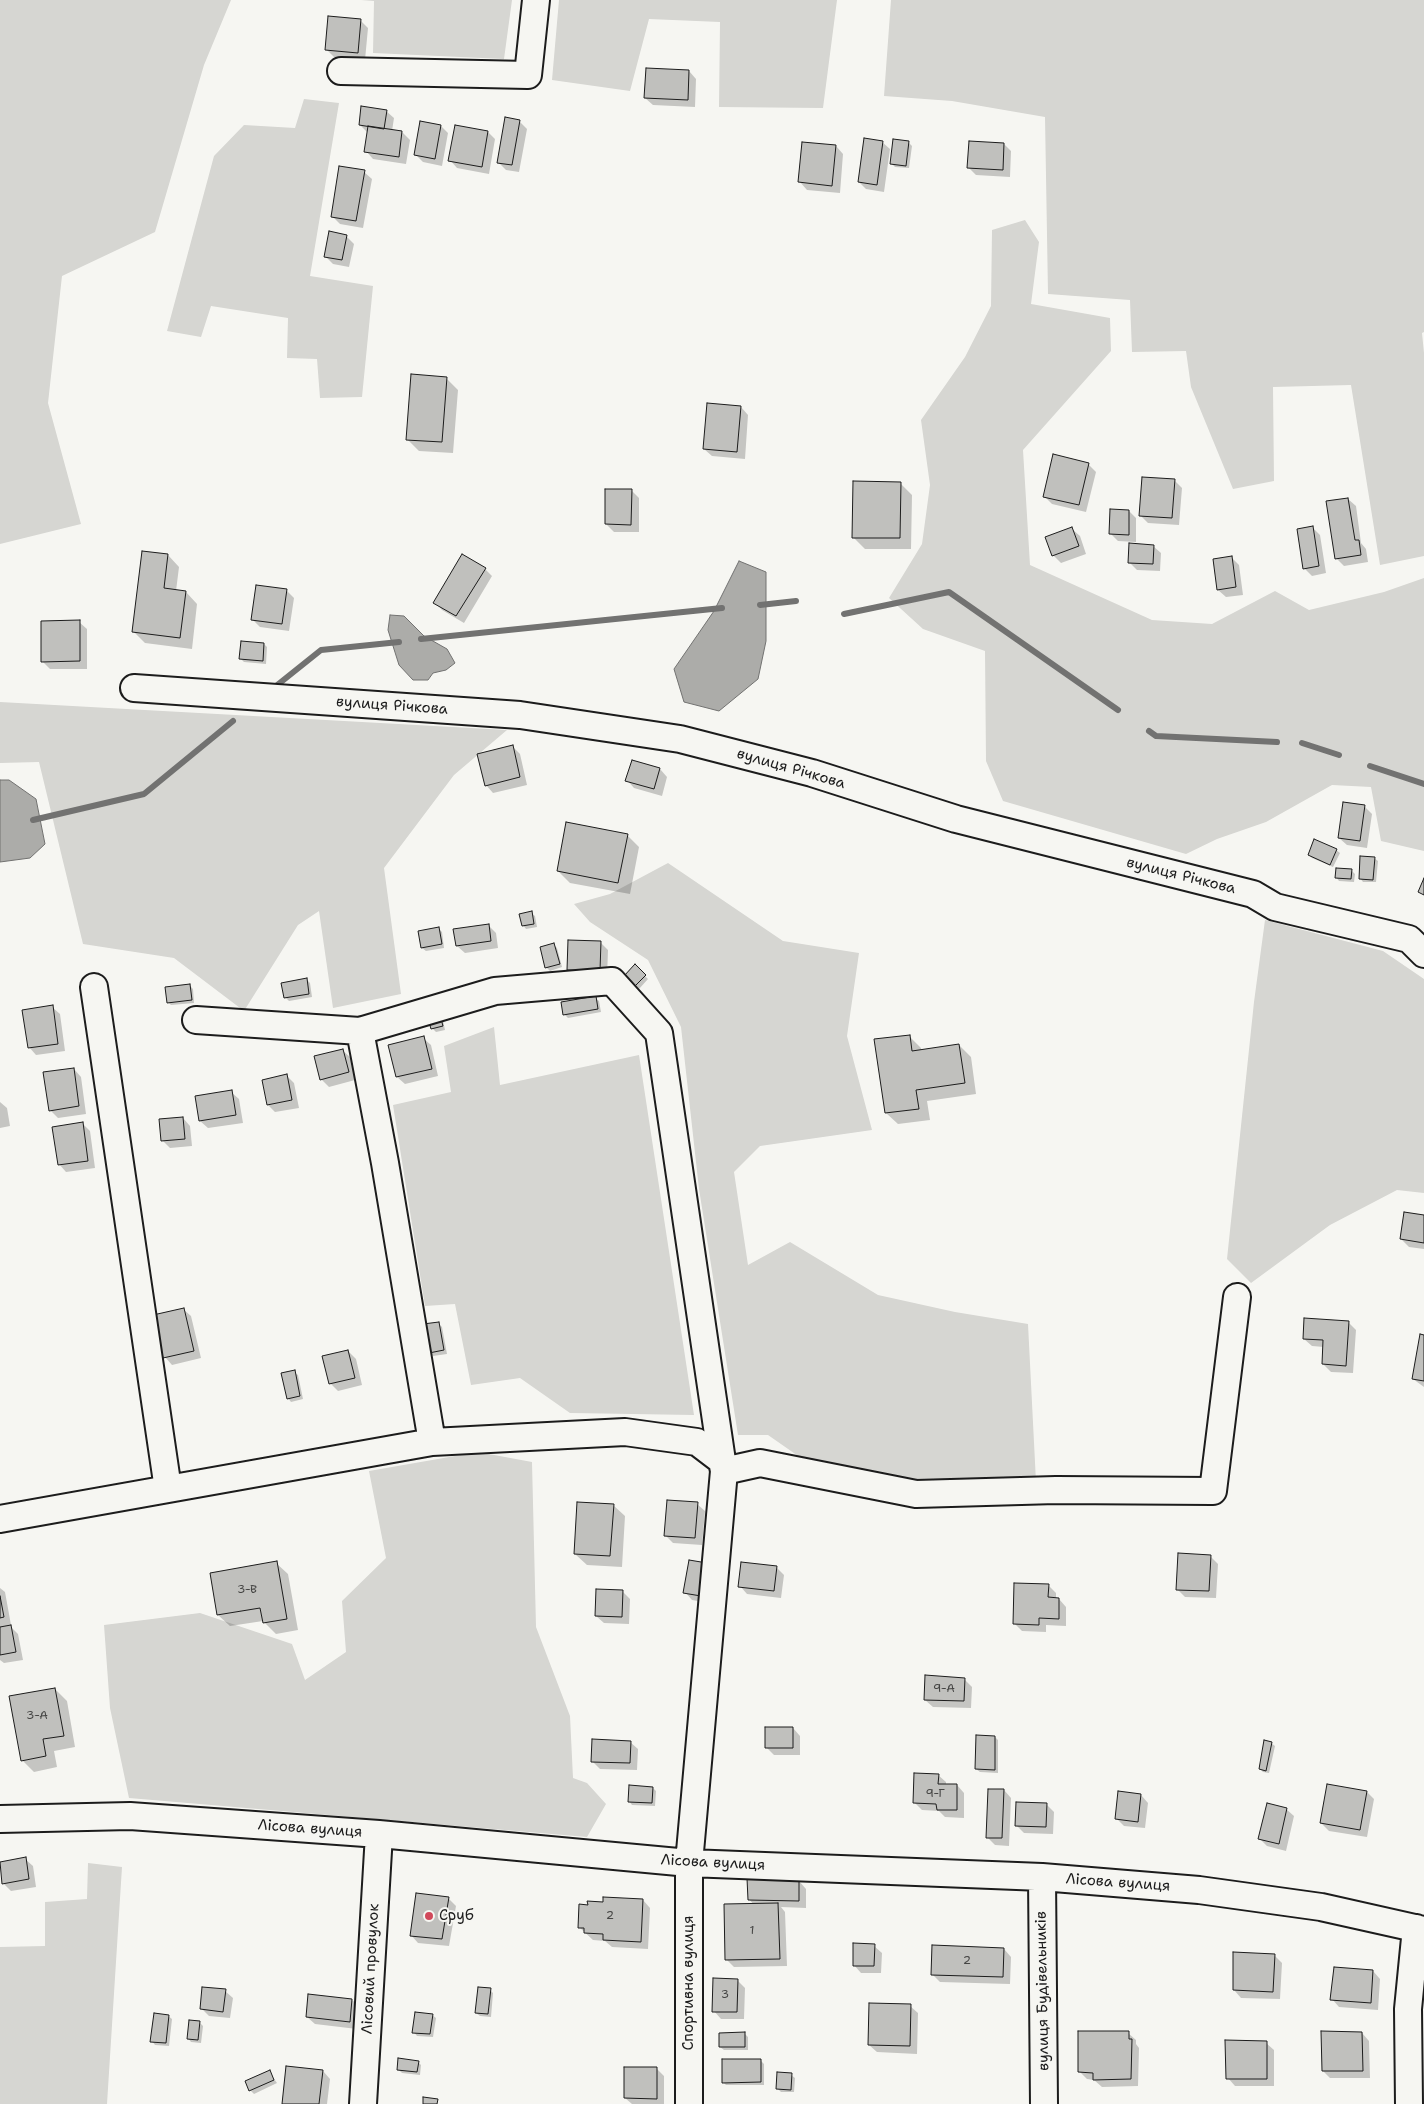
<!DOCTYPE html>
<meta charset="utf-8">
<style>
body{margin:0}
canvas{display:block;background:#f6f6f2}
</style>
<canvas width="1424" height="2104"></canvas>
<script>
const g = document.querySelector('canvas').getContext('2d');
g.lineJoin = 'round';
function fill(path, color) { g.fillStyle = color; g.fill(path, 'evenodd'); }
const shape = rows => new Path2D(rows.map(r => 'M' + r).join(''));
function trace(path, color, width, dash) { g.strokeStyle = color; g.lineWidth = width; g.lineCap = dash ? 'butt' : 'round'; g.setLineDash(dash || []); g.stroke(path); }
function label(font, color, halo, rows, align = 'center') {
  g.font = font + ' "Shantell Sans",sans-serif'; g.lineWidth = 4; g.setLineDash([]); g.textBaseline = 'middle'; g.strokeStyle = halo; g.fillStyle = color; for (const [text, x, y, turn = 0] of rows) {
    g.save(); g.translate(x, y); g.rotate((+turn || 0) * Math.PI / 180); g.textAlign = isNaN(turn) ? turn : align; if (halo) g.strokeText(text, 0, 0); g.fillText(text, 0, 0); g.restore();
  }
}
fill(shape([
 [0,0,231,0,204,65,155,232,62,276,48,403,81,524,0,544],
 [361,0,512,0,504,59,373,53,374,1],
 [559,0,837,0,823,108,719,107,720,22,649,19,630,91,552,80],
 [891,0,1424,0,1424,332,1422,333,1424,353,1424,556,1380,565,1351,385,1273,387,1274,481,1233,489,1191,387,1186,351,1132,352,1130,300,1048,294,1045,117,952,101,884,96],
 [304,99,339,103,310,276,373,286,362,397,320,398,317,359,287,358,288,318,211,306,201,337,167,331,214,156,244,125,295,128],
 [1025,220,1039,242,1031,304,1110,318,1111,351,1023,450,1030,565,1152,620,1212,624,1275,591,1309,610,1384,592,1424,578,1424,851,1381,841,1371,787,1332,785,1266,822,1217,839,1186,854,1003,801,986,761,985,651,923,629,889,598,922,544,930,485,921,420,965,357,991,306,992,230],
 [0,702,507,730,454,775,384,868,401,994,333,1008,319,911,298,925,244,1011,174,958,83,944,39,762,0,763],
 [668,863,783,941,859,953,847,1036,872,1130,760,1146,734,1172,748,1265,790,1242,878,1295,955,1312,1028,1324,1036,1482,949,1493,801,1458,768,1435,738,1435,699,1189,681,1027,648,960,590,922,574,904,610,894],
 [1265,920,1383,951,1424,979,1424,1193,1397,1190,1330,1225,1251,1283,1227,1259,1254,1002],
 [494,1027,500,1085,639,1055,694,1415,570,1413,520,1378,471,1385,455,1304,425,1306,393,1105,451,1092,444,1046],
 [478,1452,532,1462,536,1627,570,1716,573,1778,587,1783,606,1804,587,1837,129,1798,110,1708,104,1625,200,1613,292,1644,305,1680,346,1652,342,1601,386,1558,369,1471],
 [88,1863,122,1867,107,2104,0,2104,0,1947,45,1946,45,1902,87,1899]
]), '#d6d6d2');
const water = shape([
 [739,561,766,572,766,641,758,679,719,711,684,702,674,669,714,611,739,561],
 [390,615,404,616,424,636,447,649,455,663,446,670,433,673,428,680,413,680,399,665,388,630,390,615],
 [0,780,9,780,36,799,45,844,30,858,0,862,0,780]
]);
fill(water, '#acaca9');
trace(water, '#727271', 1);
fill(shape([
 [361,21,368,28,365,60,334,57,326,49],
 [689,71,696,79,695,107,653,105,645,98],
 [386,111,394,118,392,131,402,132,410,140,406,164,373,159,366,151,368,133,360,125],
 [519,121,527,129,519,172,506,170,498,162],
 [441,126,448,133,442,166,423,162,416,155],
 [488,132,495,139,489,174,457,168,450,160],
 [882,142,890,149,884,192,866,189,859,182],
 [908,142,912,146,909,168,895,167,891,163],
 [1004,144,1011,151,1010,177,976,175,969,168],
 [836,146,843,154,840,193,807,190,800,182],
 [364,172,372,179,363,228,340,224,332,216],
 [346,236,354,244,349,267,333,264,325,256],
 [446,378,458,390,453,453,419,451,407,439],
 [741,407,748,415,745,459,712,456,704,449],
 [1088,464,1096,472,1086,512,1052,504,1044,496],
 [1174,480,1182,488,1179,525,1148,523,1141,516],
 [900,483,912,495,911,549,865,549,853,537],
 [631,490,639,498,639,532,614,532,606,524],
 [1348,499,1356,506,1361,543,1366,549,1368,562,1344,566,1336,558],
 [1129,511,1136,518,1136,542,1118,541,1111,534],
 [1313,528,1320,535,1326,573,1312,576,1304,568],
 [1072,529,1080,536,1086,554,1061,563,1053,555],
 [1153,546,1161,553,1160,571,1137,570,1129,562],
 [168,555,179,567,176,591,186,592,197,604,192,649,145,643,133,631],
 [1231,557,1239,565,1243,595,1226,597,1218,590],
 [485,569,492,576,464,623,442,610,435,602],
 [286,590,294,598,289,631,260,627,253,620],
 [79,622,87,629,87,669,50,669,42,661],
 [264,644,267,647,266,664,244,662,241,659],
 [512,746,520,754,527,785,493,793,486,785],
 [632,762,660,769,667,777,662,796,634,788,627,780],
 [1364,806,1372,814,1367,848,1347,845,1339,838],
 [627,835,639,847,630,894,570,883,558,871],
 [1336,850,1340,853,1333,867,1312,858,1309,855],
 [1374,858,1378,861,1376,882,1363,882,1360,878],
 [1352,871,1355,874,1354,882,1339,881,1336,877],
 [531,913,535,916,537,927,526,929,523,925],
 [488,925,496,933,498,948,465,953,457,946,455,930],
 [438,928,442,932,444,948,426,951,422,948],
 [601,943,608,950,607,978,576,977,568,969],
 [554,945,557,948,562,967,550,971,546,967],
 [635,966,648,979,639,989,625,976],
 [306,979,310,983,312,997,289,1001,285,997],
 [189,985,193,989,194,1003,171,1005,168,1002],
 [595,998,599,1001,601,1012,568,1018,564,1014],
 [52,1007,60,1014,65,1051,36,1055,29,1047],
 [442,1016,445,1030,436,1032,432,1028],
 [909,1036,921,1048,921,1050,959,1045,971,1057,976,1094,927,1101,930,1120,898,1124,886,1113],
 [423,1038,431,1045,438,1076,405,1084,397,1077],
 [342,1050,350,1057,355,1080,329,1087,321,1079],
 [74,1069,81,1077,86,1114,58,1118,50,1110],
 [287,1076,294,1083,299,1108,275,1112,268,1105],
 [231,1092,239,1099,243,1123,208,1128,200,1121],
 [0,1102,7,1108,10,1126,0,1128],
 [183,1118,190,1126,192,1146,170,1148,162,1140],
 [83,1124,90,1131,95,1168,66,1172,59,1164],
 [1424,1216,1424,1249,1409,1247,1401,1239],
 [183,1309,191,1316,201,1358,172,1365,165,1357],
 [1348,1322,1356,1330,1353,1373,1331,1372,1323,1364,1324,1347,1312,1346,1304,1339],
 [438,1323,442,1327,447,1354,433,1356,430,1353],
 [1424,1336,1424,1387,1413,1379],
 [348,1351,356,1359,362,1385,338,1391,330,1383],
 [294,1372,298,1375,303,1399,291,1402,288,1398],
 [697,1504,705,1511,702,1545,673,1543,665,1535],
 [613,1505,625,1516,622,1567,587,1565,575,1554],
 [1210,1556,1218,1564,1216,1598,1185,1597,1177,1589],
 [276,1563,288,1574,298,1630,276,1634,263,1621,230,1626,218,1615,211,1574],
 [776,1567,784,1575,781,1598,747,1594,740,1586],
 [714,1571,709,1603,692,1600,685,1592],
 [1048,1585,1056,1593,1056,1599,1059,1599,1066,1607,1066,1626,1046,1625,1046,1632,1022,1631,1014,1623],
 [0,1588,5,1592,11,1625,9,1625,18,1634,23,1660,4,1663,0,1660],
 [622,1591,630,1599,629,1624,604,1623,596,1616],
 [964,1679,972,1687,971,1708,933,1707,925,1700],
 [55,1689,67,1701,75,1747,54,1751,57,1767,34,1772,22,1760],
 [793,1728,800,1736,800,1755,774,1755,766,1747],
 [995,1737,998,1740,998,1773,980,1772,976,1769],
 [630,1742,638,1749,637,1770,600,1769,592,1761],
 [1271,1743,1275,1746,1269,1773,1263,1772,1260,1769],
 [938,1775,946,1782,946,1785,957,1785,964,1793,964,1818,945,1817,939,1811,922,1810,915,1803],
 [653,1788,656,1791,655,1806,632,1805,629,1801],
 [1004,1790,1011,1798,1009,1846,995,1845,987,1837],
 [1367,1792,1374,1799,1367,1837,1329,1831,1321,1823],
 [1141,1795,1148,1803,1145,1828,1124,1826,1116,1818],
 [1046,1804,1054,1812,1053,1834,1024,1833,1016,1825],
 [1286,1809,1294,1816,1286,1851,1267,1846,1260,1839],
 [25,1859,33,1866,36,1887,11,1891,4,1884],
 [799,1881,806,1889,806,1908,781,1907,785,1912,787,1966,734,1967,727,1960,754,1905,749,1899],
 [448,1898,456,1906,449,1946,418,1943,411,1935],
 [643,1900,650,1908,648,1949,612,1947,605,1941,593,1940,579,1927,589,1906],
 [874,1946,882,1953,881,1973,861,1973,854,1965],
 [1004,1949,1011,1957,1010,1984,940,1982,932,1974],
 [1274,1955,1282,1963,1280,1999,1241,1998,1234,1990],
 [1373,1971,1380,1979,1378,2010,1339,2007,1332,1999],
 [737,1980,745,1988,744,2019,721,2019,714,2011],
 [490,1990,493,1993,491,2017,480,2016,476,2013],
 [225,1991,233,1998,230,2018,209,2016,201,2008],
 [352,2000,360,2007,357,2029,315,2024,307,2017],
 [910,2006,918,2013,917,2054,877,2052,869,2045],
 [432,2015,436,2018,433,2037,417,2036,414,2032],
 [168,2016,172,2019,169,2046,155,2045,152,2041],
 [199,2022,203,2026,201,2043,191,2042,188,2038],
 [1128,2033,1136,2040,1136,2044,1139,2048,1138,2086,1102,2087,1094,2080,1087,2079,1080,2072],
 [1362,2033,1369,2041,1370,2078,1330,2078,1323,2071],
 [745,2034,748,2037,748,2050,724,2050,720,2047],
 [1266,2043,1274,2050,1274,2086,1235,2086,1228,2078],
 [760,2060,764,2064,764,2085,726,2085,723,2082],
 [418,2062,421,2065,420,2075,402,2073,398,2069],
 [657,2069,664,2076,664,2104,632,2104,625,2098],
 [323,2071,330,2079,327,2104,283,2104],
 [269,2072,277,2083,254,2094,250,2090],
 [791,2075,795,2078,794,2092,781,2092,777,2088]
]), '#0003');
trace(shape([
 [760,605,796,601],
 [844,614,949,592,1118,710],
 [421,639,722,608],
 [271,690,321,650,399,642],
 [1149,731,1156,736,1277,742],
 [1302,743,1339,755],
 [1370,766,1424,784],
 [33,820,144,794,233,721]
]), '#727271', 6);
const building = shape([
 [328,16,361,19,358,53,325,50,328,16],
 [646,68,689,70,688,100,644,98,646,68],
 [361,106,387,110,384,129,359,125,361,106],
 [505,117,520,120,512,165,497,163,505,117],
 [420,121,441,125,435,159,414,155,420,121],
 [455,125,488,131,482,167,448,161,455,125],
 [368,126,402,131,399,157,364,152,368,126],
 [864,138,883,141,877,185,858,182,864,138],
 [893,139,909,141,906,166,890,164,893,139],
 [969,141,1004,143,1003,170,967,168,969,141],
 [802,142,836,145,832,186,798,182,802,142],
 [339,166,365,170,356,221,331,217,339,166],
 [329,231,347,235,342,260,324,257,329,231],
 [411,374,447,377,442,442,406,440,411,374],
 [707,403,741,406,737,452,703,449,707,403],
 [1053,454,1089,463,1079,505,1043,497,1053,454],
 [1142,477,1175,479,1172,518,1139,516,1142,477],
 [853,481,901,482,900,538,852,538,853,481],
 [605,489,632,489,631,525,605,524,605,489],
 [1348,498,1355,540,1359,540,1361,555,1335,559,1326,501,1348,498],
 [1110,509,1129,510,1129,535,1109,534,1110,509],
 [1313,526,1319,566,1303,569,1297,529,1313,526],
 [1072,527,1079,546,1052,556,1045,537,1072,527],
 [1129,543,1154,545,1153,564,1128,563,1129,543],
 [142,551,168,554,164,588,186,591,180,638,132,632,142,551],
 [462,554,486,568,456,616,433,603,462,554],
 [1232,556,1236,587,1217,590,1213,559,1232,556],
 [256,585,287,589,282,624,251,620,256,585],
 [80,620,80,661,41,662,41,621,80,620],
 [241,641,264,643,263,661,239,659,241,641],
 [513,745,520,777,485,786,477,754,513,745],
 [632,760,660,768,654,789,625,781,632,760],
 [1343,802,1365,805,1360,841,1338,838,1343,802],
 [566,822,628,834,618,883,557,871,566,822],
 [1314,839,1337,849,1330,865,1308,855,1314,839],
 [1360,856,1375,857,1373,880,1359,879,1360,856],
 [1336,868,1352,869,1351,879,1335,878,1336,868],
 [1424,878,1424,895,1418,892,1424,878],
 [532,911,534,924,522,926,519,914,532,911],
 [489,924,491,941,456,946,453,929,489,924],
 [439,927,442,944,421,948,418,931,439,927],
 [568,940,601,941,600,971,567,970,568,940],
 [554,943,560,964,545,968,540,947,554,943],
 [635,964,646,975,635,986,624,976,635,964],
 [307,978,309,994,284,998,281,983,307,978],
 [190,984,192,1000,167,1003,165,987,190,984],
 [596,996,598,1009,563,1015,561,1002,596,996],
 [53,1005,58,1044,28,1048,22,1010,53,1005],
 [439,1012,443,1026,431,1029,427,1015,439,1012],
 [910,1035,912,1051,959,1044,965,1083,916,1090,919,1109,885,1113,874,1039,910,1035],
 [424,1036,432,1069,396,1077,388,1045,424,1036],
 [343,1049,349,1072,320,1080,314,1056,343,1049],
 [74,1068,79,1106,49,1111,43,1072,74,1068],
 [287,1074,292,1100,267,1105,262,1080,287,1074],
 [232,1090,236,1115,199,1121,195,1096,232,1090],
 [183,1117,185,1139,161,1141,159,1119,183,1117],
 [83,1122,88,1161,58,1165,52,1127,83,1122],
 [1404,1212,1424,1215,1424,1243,1400,1239,1404,1212],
 [184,1308,194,1351,163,1358,153,1315,184,1308],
 [1304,1318,1349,1321,1346,1366,1322,1364,1323,1340,1303,1339,1304,1318],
 [439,1322,444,1350,429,1353,423,1324,439,1322],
 [1420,1334,1424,1335,1424,1381,1412,1379,1420,1334],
 [348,1350,355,1378,329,1384,322,1356,348,1350],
 [295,1370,300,1396,287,1399,281,1373,295,1370],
 [667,1500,698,1502,695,1538,664,1536,667,1500],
 [577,1502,614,1504,610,1556,574,1554,577,1502],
 [1178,1553,1211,1555,1209,1591,1176,1590,1178,1553],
 [689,1560,707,1563,701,1596,683,1593,689,1560],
 [277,1561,287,1619,263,1623,260,1608,217,1615,210,1573,277,1561],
 [741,1562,777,1566,774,1591,738,1587,741,1562],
 [1014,1583,1049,1584,1048,1597,1059,1598,1059,1619,1039,1618,1039,1625,1013,1624,1014,1583],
 [596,1589,623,1590,622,1617,595,1616,596,1589],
 [0,1596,4,1617,0,1618,0,1596],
 [11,1625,16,1652,0,1655,0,1627,11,1625],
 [925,1675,965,1678,964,1701,924,1700,925,1675],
 [55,1688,64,1736,43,1739,46,1756,21,1761,9,1696,55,1688],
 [765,1727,793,1727,793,1748,765,1748,765,1727],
 [976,1735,995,1736,995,1770,975,1769,976,1735],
 [592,1739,631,1741,630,1763,591,1762,592,1739],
 [1264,1740,1272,1742,1266,1771,1259,1769,1264,1740],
 [914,1773,939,1774,938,1784,957,1784,957,1810,937,1810,936,1804,913,1803,914,1773],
 [1327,1784,1367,1791,1360,1830,1320,1823,1327,1784],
 [629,1785,653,1787,652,1803,628,1802,629,1785],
 [988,1789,1004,1789,1002,1838,986,1838,988,1789],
 [1118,1791,1141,1794,1138,1822,1115,1819,1118,1791],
 [1016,1802,1047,1803,1046,1827,1015,1826,1016,1802],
 [1267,1803,1287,1808,1279,1844,1258,1839,1267,1803],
 [26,1857,29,1879,2,1884,0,1862,26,1857],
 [747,1878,799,1880,799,1901,748,1900,747,1878],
 [416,1893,449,1897,442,1939,410,1936,416,1893],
 [603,1897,643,1899,641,1942,603,1940,603,1934,584,1933,584,1928,578,1928,579,1904,588,1905,587,1901,603,1902,603,1897],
 [778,1903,780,1959,725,1960,724,1904,778,1903],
 [853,1943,875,1944,874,1966,853,1966,853,1943],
 [932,1945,1004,1948,1003,1977,931,1975,932,1945],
 [1233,1952,1275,1954,1273,1992,1233,1990,1233,1952],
 [1334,1967,1373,1970,1371,2003,1330,2000,1334,1967],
 [713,1978,738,1979,737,2012,712,2012,713,1978],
 [202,1987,226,1989,223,2012,200,2009,202,1987],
 [478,1987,491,1988,488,2014,475,2013,478,1987],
 [308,1994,352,1999,350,2022,306,2017,308,1994],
 [869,2003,911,2004,910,2046,868,2045,869,2003],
 [415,2012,433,2014,430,2034,412,2033,415,2012],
 [154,2013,169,2015,166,2043,150,2042,154,2013],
 [189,2020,200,2021,198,2040,187,2039,189,2020],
 [1078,2031,1129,2031,1129,2039,1132,2039,1131,2079,1093,2080,1093,2073,1078,2072,1078,2031],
 [1321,2031,1362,2032,1363,2071,1322,2071,1321,2031],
 [745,2032,745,2047,719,2047,719,2033,745,2032],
 [1225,2040,1267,2041,1267,2079,1226,2079,1225,2040],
 [398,2058,419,2061,417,2072,397,2070,398,2058],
 [722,2059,761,2059,761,2082,722,2083,722,2059],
 [286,2066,323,2070,319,2104,282,2104,286,2066],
 [624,2067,657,2067,657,2099,624,2098,624,2067],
 [270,2070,274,2080,249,2091,245,2081,270,2070],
 [777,2072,792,2073,791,2090,776,2089,777,2072],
 [423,2097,438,2099,437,2104,423,2104,423,2097]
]);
fill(building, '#c0c0bd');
trace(building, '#1c1c1c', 1);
const minor = shape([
 [341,71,528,75,536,0],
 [134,688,520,715,680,739,812,773,956,819,1253,894,1275,907,1409,939,1424,954],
 [94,987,168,1489],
 [196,1020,360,1031,495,991,612,981,659,1033,722,1461],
 [360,1031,385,1163,432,1442],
 [724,1471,760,1463,916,1494,1056,1490,1213,1491,1237,1297],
 [0,1519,432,1442,625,1432,697,1442,722,1461,724,1471,689,1863,689,2104],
 [0,1819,130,1816,379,1834,689,1863,1042,1877,1199,1890,1321,1907,1424,1930],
 [1042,1877,1044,2104],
 [363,2104,379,1834],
 [1409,2104,1408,2009,1416,1928]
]);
trace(minor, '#1c1c1c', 30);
trace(minor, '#f6f6f2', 26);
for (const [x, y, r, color] of [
 [429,1916,5,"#d1495b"]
]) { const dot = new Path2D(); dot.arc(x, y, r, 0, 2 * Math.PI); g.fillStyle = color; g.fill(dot); trace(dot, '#f6f6f2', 2); }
label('12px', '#454544', null, [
 ["3-В",247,1590],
 ["9-А",944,1689],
 ["3-А",37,1716],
 ["9-Г",935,1794],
 ["2",610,1916],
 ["1",752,1931],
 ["2",967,1961],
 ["3",725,1995]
]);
label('15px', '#1c1c1c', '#f6f6f2', [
 ["вулиця Річкова",392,706,4],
 ["вулиця Річкова",791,769,16],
 ["вулиця Річкова",1181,876,14],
 ["Лісова вулиця",310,1829,4],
 ["Лісова вулиця",713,1863,3],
 ["Лісова вулиця",1118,1883,4],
 ["Лісовий провулок",371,1969,-87],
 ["Спортивна вулиця",689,1983,-90],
 ["вулиця Будівельників",1043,1991,-91]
]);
label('15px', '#1c1c1c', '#f6f6f2', [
 ["Сруб",439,1916]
], 'left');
</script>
